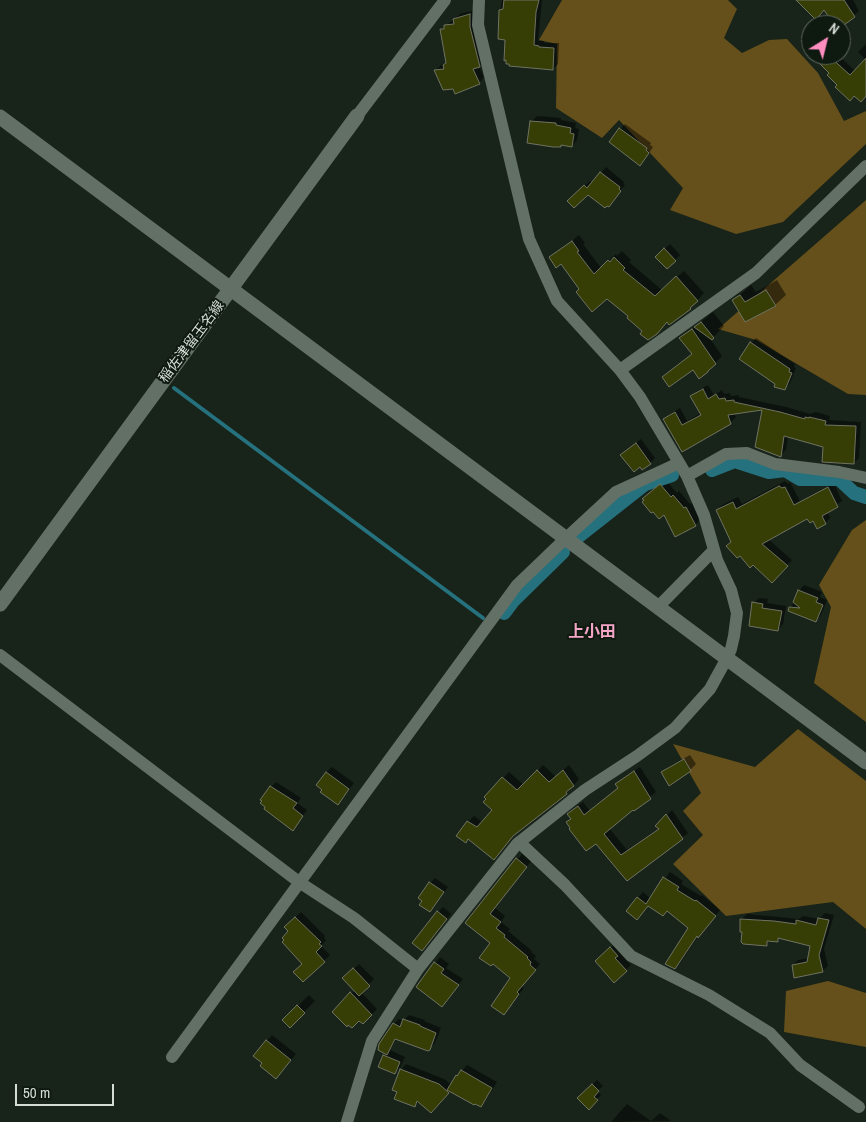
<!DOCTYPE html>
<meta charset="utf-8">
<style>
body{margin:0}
#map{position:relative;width:866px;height:1122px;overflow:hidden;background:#182319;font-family:"Archivo Narrow",sans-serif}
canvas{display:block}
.north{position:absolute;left:801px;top:15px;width:50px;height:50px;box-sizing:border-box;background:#0e1910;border:1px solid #5e675f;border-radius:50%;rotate:36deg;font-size:14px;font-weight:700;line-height:20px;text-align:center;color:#d5dcd6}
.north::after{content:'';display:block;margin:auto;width:18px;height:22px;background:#fd8ebf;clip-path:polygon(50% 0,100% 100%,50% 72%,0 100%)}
.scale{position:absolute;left:15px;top:1084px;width:99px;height:22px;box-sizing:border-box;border:2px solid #d5dcd6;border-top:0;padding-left:6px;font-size:15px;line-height:18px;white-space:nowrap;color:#d5dcd6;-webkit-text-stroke:4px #0e1910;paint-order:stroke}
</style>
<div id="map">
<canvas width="866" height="1122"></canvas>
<div class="north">N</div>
<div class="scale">50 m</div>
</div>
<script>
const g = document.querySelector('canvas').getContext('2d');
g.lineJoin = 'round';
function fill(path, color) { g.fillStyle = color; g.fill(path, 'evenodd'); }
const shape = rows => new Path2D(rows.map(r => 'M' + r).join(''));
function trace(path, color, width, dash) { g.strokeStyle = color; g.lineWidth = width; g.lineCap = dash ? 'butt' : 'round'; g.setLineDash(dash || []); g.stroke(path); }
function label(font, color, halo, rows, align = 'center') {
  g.font = font + ' "Archivo Narrow","Noto Sans JP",sans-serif'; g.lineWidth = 4; g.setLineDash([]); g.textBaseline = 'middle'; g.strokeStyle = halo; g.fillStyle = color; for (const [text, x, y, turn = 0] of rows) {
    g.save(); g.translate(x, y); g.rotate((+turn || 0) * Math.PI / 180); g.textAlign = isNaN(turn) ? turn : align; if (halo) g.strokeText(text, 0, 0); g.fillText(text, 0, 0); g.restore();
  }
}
fill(shape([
 [562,0,728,0,737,9,724,38,742,53,769,40,787,39,818,73,844,121,866,111,866,144,783,222,736,234,670,210,683,188,619,120,602,138,556,108,557,44,539,40],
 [866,200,866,395,848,394,756,340,718,329],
 [866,520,866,722,814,683,831,607,819,585,852,530],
 [798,729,866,781,866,929,833,902,726,916,673,864,703,835,683,811,701,793,673,744,755,767],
 [828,981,866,993,866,1047,784,1032,786,991]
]), '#65501b');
fill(shape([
 [502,0,542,0,538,41,544,41,544,43,559,43,558,64,553,69,506,39,500,12],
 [798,0,853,0,859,11,841,26,835,25,825,9],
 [475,10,484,61,479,66,484,77,479,83,454,88,436,70,441,65,447,62,441,30,460,14],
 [811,34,811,53,802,44],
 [866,44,866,60,858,52],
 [813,55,838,55,853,69,866,75,866,95,839,85,831,73],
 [537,116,561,118,561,120,576,123,575,128,579,129,577,140,572,146,562,144,560,146,531,122],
 [625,124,651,143,650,145,653,147,645,159,610,142],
 [606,167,624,182,623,184,625,185,610,201,588,193,569,201,590,181,592,184],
 [579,235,585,243,583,244,601,268,616,254,617,256,622,251,631,260,629,262,662,290,684,271,704,293,690,308,669,323,667,321,644,331,630,316,607,297,581,289,561,263,551,258],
 [670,244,680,255,667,268,656,257],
 [777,280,786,295,775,305,746,321,733,301,751,285,756,292],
 [713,312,724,326,711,340,722,356,714,364,663,377,693,353,681,338],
 [756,338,795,364,794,367,796,368,790,383,785,389,777,384,751,343],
 [708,385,714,395,722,390,724,394,730,393,731,396,739,395,739,397,786,407,810,414,816,412,830,416,829,420,861,422,859,458,854,463,824,446,788,436,786,450,780,455,757,447,763,408,734,413,736,417,730,423,682,450,664,419,670,414,680,408,687,421,701,413,692,396,697,391],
 [641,439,655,458,650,463,627,450],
 [666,480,677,493,679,491,690,504,692,503,700,520,695,525,664,514,649,494],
 [785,481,788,484,790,482,800,501,834,483,842,501,827,511,830,518,825,523,808,517,768,539,792,560,777,576,732,541,717,510,722,505,738,497,742,504],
 [804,585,822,592,820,597,827,600,821,615,816,621,790,608,795,602,799,591],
 [759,598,768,599,767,603,786,606,783,624,778,630,754,603],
 [690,755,696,764,690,770,663,773,668,767],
 [543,765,556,777,569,765,579,779,567,793,514,835,469,838,466,841,468,822,474,816,483,822,493,809,486,797,509,772,524,785],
 [332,767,354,783,338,803,324,789,326,772],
 [640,767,656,792,634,809,634,808,609,828,627,850,660,828,657,825,672,810,688,833,627,879,596,842,568,822,572,818,574,809,583,802,590,811,620,788,622,779],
 [276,782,301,798,297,803,307,810,297,824,271,787],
 [522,854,531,861,495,908,505,916,501,922,510,929,508,931,532,951,531,952,536,956,534,959,540,964,521,986,524,988,504,1014,512,978,492,943,466,923],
 [670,872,683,881,681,884,701,896,702,895,720,910,698,936,681,962,675,968,689,928,668,910,649,905,637,918,638,898,643,892,651,899],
 [435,878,448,887,430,911,424,901,430,883],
 [443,907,451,914,426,945,438,912],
 [301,912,325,936,324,938,326,940,321,946,330,955,303,981,303,964,290,931,286,927],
 [825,913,834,915,824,949,828,966,822,971,793,965,798,960,809,958,811,945,780,938,777,941,771,940,766,944,742,919,747,914,799,919,803,916,819,919],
 [616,943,619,952,631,965,614,981,602,956],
 [440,957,449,964,446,968,463,979,442,1005,418,987],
 [359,964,374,979,361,992,377,1009,363,1023,359,1019,334,1012,355,990,344,978],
 [309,995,315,1001,290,1026,284,1020],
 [409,1015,425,1020,424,1021,441,1028,435,1043,429,1049,397,1038,390,1050,405,1057,400,1068,395,1073,384,1056,387,1053,394,1024,399,1019,403,1021],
 [272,1035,296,1054,281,1072,267,1041],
 [406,1064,444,1079,452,1085,457,1076,467,1065,497,1082,486,1100,481,1106,451,1090,437,1106,420,1101,415,1106,399,1091,401,1070],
 [597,1080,603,1086,597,1091,601,1095,589,1108,579,1098],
 [627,1104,651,1121,660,1113,671,1121,611,1122]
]), '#0007');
trace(shape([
 [174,388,483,618]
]), '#25717e', 4);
trace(shape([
 [712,470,735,461,769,472,785,470,800,479,839,479,854,493,866,497],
 [579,536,645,484,672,475],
 [504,613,513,601,563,552]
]), '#25717e', 14);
const building = shape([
 [504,0,539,0,536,12,534,45,539,46,539,47,554,48,553,70,509,66,509,64,506,64,506,60,504,61,505,40,498,39,499,10,503,9,504,0],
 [796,0,844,0,855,17,844,25,834,25,824,10,816,20,796,0],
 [470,14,470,27,480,67,473,69,480,84,455,94,453,89,443,90,434,70,444,69,443,65,446,63,440,29,444,29,444,25,454,24,453,19,470,14],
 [811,55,828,55,850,75,866,58,866,96,861,102,854,96,850,101,835,87,837,85,827,75,829,73,811,55],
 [530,121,556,123,556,125,571,128,570,133,574,134,572,147,561,145,561,147,553,147,527,143,530,121],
 [619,128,647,148,646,150,649,153,640,166,609,142,619,128],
 [600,172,620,187,619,189,621,191,609,207,607,206,605,208,588,195,574,208,567,201,584,185,587,188,600,172],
 [572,241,579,251,577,252,594,274,608,260,610,262,614,257,625,268,623,270,655,296,676,276,698,301,690,308,691,309,669,325,667,322,657,334,648,340,640,334,642,331,627,318,628,316,607,299,592,312,576,292,579,289,561,264,556,268,549,257,572,241],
 [664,248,676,261,667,269,655,257,664,248],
 [766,290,776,306,745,322,732,300,740,295,745,302,766,290],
 [701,322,714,338,712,340,694,327,701,322],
 [692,329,716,364,708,371,708,372,699,379,693,370,669,387,662,377,692,354,679,338,692,329],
 [750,342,790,369,789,372,792,373,785,390,774,387,775,384,739,359,750,342],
 [703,389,708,399,716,394,719,399,725,398,726,401,734,400,734,402,780,412,805,419,805,417,809,418,809,417,826,421,825,425,856,426,854,464,822,462,823,447,784,436,781,457,755,447,762,410,728,415,731,424,682,452,663,419,675,412,682,425,701,415,690,396,703,389],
 [636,443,651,464,642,470,640,467,634,472,620,455,636,443],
 [660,484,671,497,673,495,684,508,686,507,696,526,675,537,664,515,659,519,653,512,651,513,642,502,644,500,642,499,660,484],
 [779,486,782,488,785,487,794,505,828,487,838,507,822,516,826,524,817,529,813,521,810,523,807,519,762,544,788,566,772,583,753,565,750,568,740,556,737,558,726,546,731,542,716,510,733,502,736,509,779,486],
 [798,590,818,598,816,602,823,605,816,622,788,611,789,607,800,608,793,602,798,590],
 [752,602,763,604,762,608,782,611,778,631,749,626,752,602],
 [684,759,691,771,669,786,661,772,684,759],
 [537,770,549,782,563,770,574,786,566,792,567,794,513,836,494,860,468,839,466,843,456,836,467,821,477,827,492,810,483,802,486,799,484,797,502,777,517,790,537,770],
 [634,771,651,799,634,811,633,810,604,834,621,855,659,829,655,826,666,814,683,839,627,881,596,844,586,851,569,829,570,828,566,822,571,819,567,814,578,806,584,815,618,788,615,784,634,771],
 [326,772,349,789,338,805,320,792,322,790,316,785,326,772],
 [270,786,297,803,293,808,303,816,293,831,264,809,265,807,260,803,262,801,260,800,270,786],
 [516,858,527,867,490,914,501,922,496,928,505,935,504,937,528,957,527,958,531,962,530,965,536,970,517,992,519,994,504,1015,491,1006,510,978,493,964,491,966,479,958,490,943,465,923,516,858],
 [663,877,679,887,677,890,695,901,696,900,716,916,698,938,697,936,675,969,665,964,688,928,667,911,663,916,648,906,637,920,626,911,637,897,646,904,663,877],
 [429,882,444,892,430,912,419,905,422,901,418,898,429,882],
 [437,911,447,919,422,951,412,943,437,911],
 [295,917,321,942,319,944,322,946,316,952,325,962,303,982,293,972,302,964,282,942,284,940,282,938,288,931,284,927,295,917],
 [818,918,829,920,819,955,823,972,794,978,792,965,807,962,810,946,778,938,778,942,767,941,767,946,743,944,741,942,742,932,740,932,740,919,774,921,796,924,796,920,816,925,818,918],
 [610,947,618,956,615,958,627,971,614,983,595,961,610,947],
 [434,962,444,969,441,973,459,985,442,1007,416,987,434,962],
 [353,968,370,986,359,996,342,978,353,968],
 [350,992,372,1015,363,1024,359,1021,352,1028,348,1025,347,1027,332,1012,350,992],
 [297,1005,305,1013,290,1028,282,1020,297,1005],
 [403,1019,420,1025,420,1026,436,1033,430,1050,428,1051,395,1039,387,1055,378,1050,379,1044,393,1023,400,1027,403,1019],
 [266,1040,291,1060,276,1079,260,1066,262,1063,253,1056,266,1040],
 [383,1055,400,1062,395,1074,378,1067,383,1055],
 [400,1069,439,1084,449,1093,431,1113,417,1101,415,1107,394,1099,397,1092,392,1090,400,1069],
 [461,1070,492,1088,481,1107,475,1104,474,1105,447,1090,456,1075,457,1076,461,1070],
 [592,1084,599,1091,594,1097,598,1100,589,1110,577,1098,592,1084]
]);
fill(building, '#363d05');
trace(building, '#6f7363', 1);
trace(shape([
 [357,116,445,0],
 [620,370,756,273,866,166],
 [687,476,726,454,747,453,775,464,839,472,866,478],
 [658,607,714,550],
 [0,655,299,882,354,918,418,969],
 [519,842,565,885,631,956,709,995,770,1033,800,1065,859,1107],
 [172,1057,517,585,565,539,616,492,679,463],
 [347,1122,372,1041,418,969,517,844,585,790,637,756,675,728,710,689,727,658,731,649,734,636,737,613,731,590,717,560,704,515,687,476,640,397,620,370,557,301,529,239,478,25,479,0]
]), '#637065', 12);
trace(shape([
 [0,117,866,762],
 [0,604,357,116]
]), '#637065', 15);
label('14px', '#d5dcd6', '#0e1910', [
 ["稲佐津留玉名線",192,342,-53]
]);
label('bold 16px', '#f3a5c5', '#0e1910', [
 ["上小田",592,633]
]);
</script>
